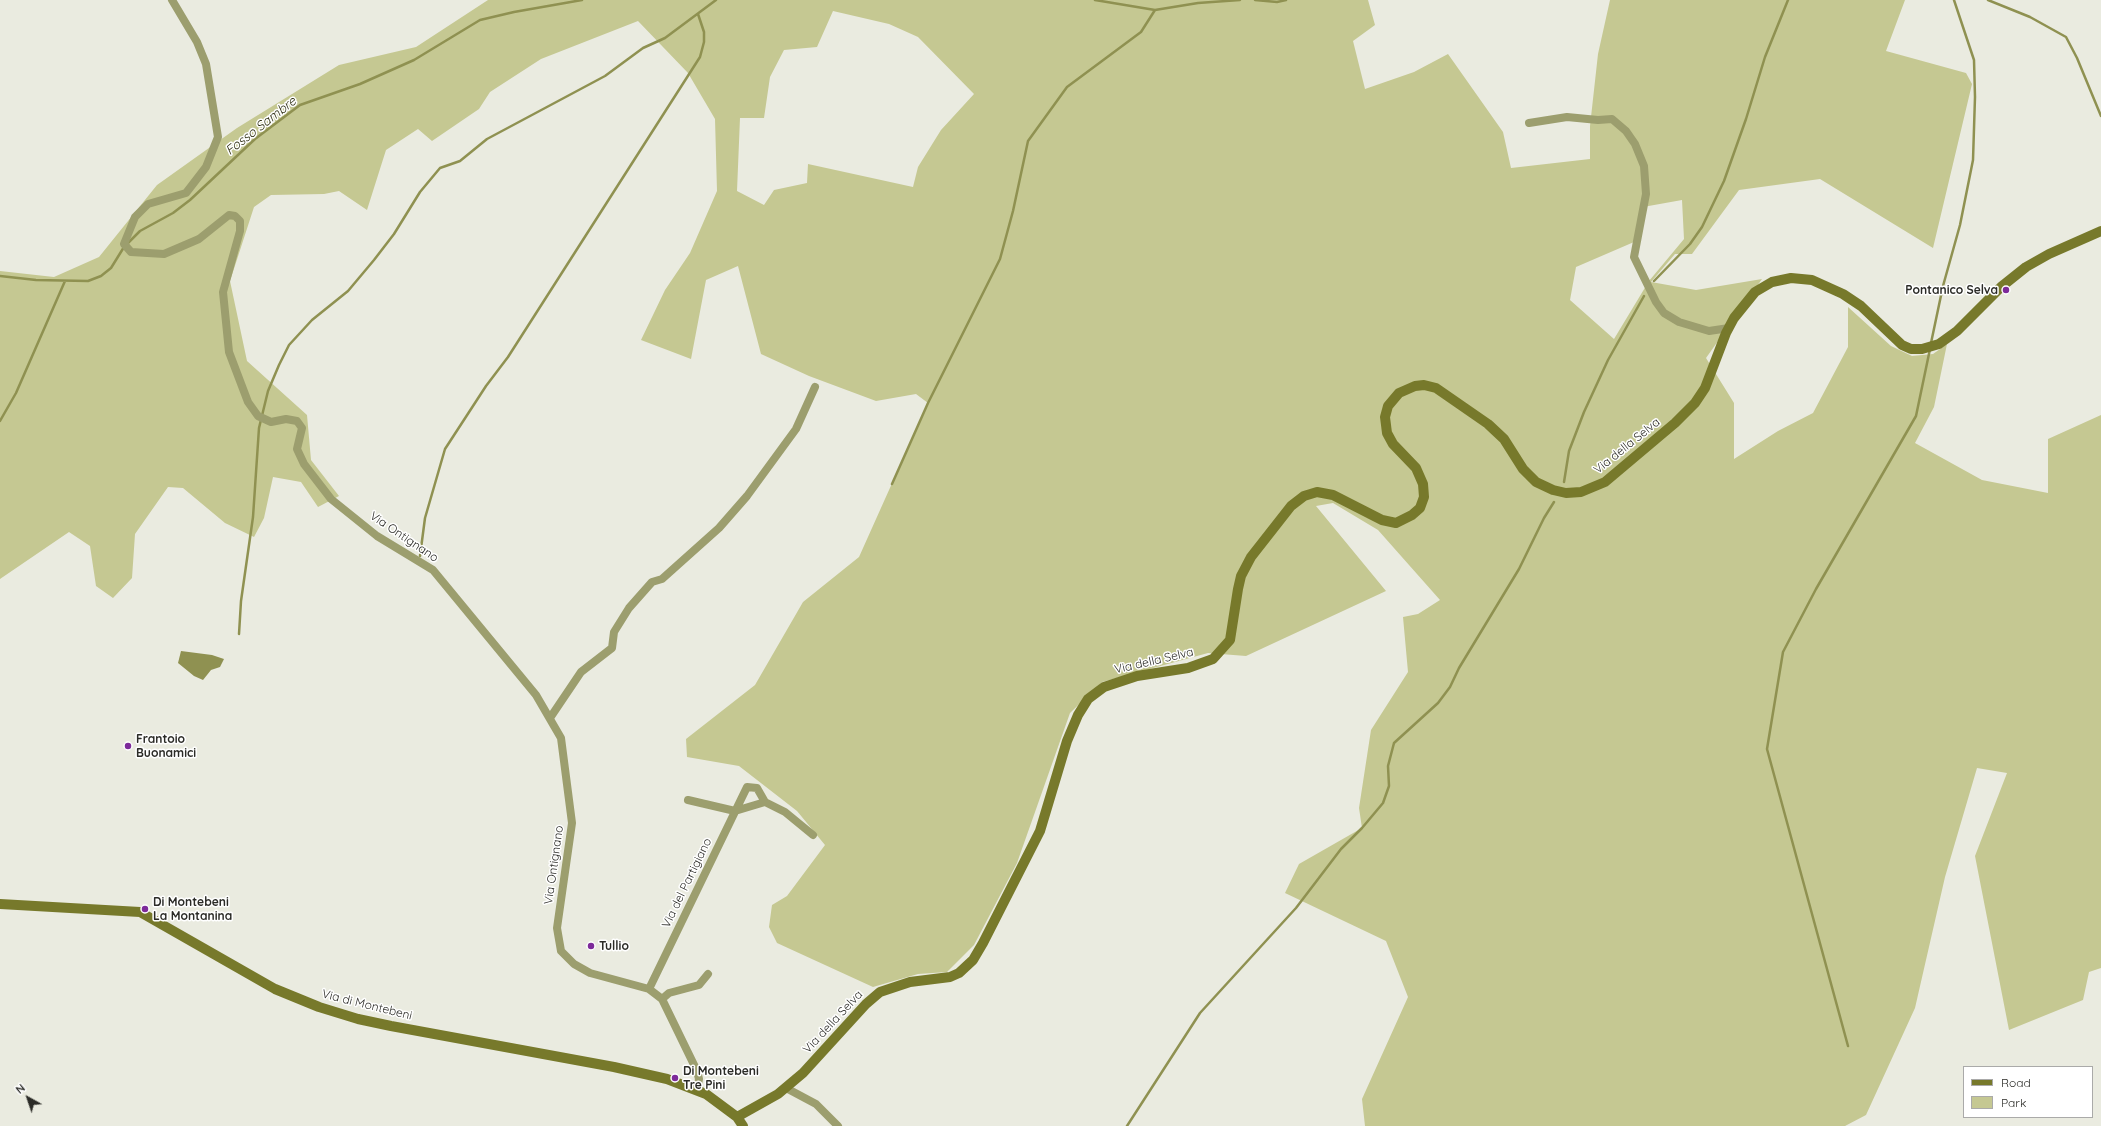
<!DOCTYPE html>
<style>
body{margin:0}
#map{position:relative;width:2101px;height:1126px;overflow:hidden;background:#eaebe0;font-family:Quicksand,sans-serif}
canvas{display:block}
.legend{position:absolute;left:1963px;top:1066px;width:130px;height:52px;box-sizing:border-box;background:#fff;border:1px solid #aaaaa9;margin:0;padding:5px 7px;list-style:none;font-size:12px;color:#2b2b27}
.legend li{display:flex;align-items:center;gap:8px;height:20px}
.legend b{width:20px;border:1px solid #aaaaa9}
.north{position:absolute;left:8px;top:1078px;width:40px;height:40px;-webkit-text-stroke:3px #fff;paint-order:stroke;rotate:320deg;font-size:11px;font-weight:700;line-height:16px;text-align:center;color:#2b2b27}
.north::after{content:'';display:block;margin:auto;width:14px;height:18px;background:#2b2b27;clip-path:polygon(50% 0,100% 100%,50% 72%,0 100%)}
</style>
<div id="map">
<canvas width="2101" height="1126"></canvas>
<ul class="legend">
<li><b style="height:5px;background:#77792b"></b>Road</li>
<li><b style="height:11px;background:#c5c892"></b>Park</li>
</ul>
<div class="north">N</div>
</div>
<script>
const g = document.querySelector('canvas').getContext('2d');
g.lineJoin = 'round';
function fill(path, color) { g.fillStyle = color; g.fill(path, 'evenodd'); }
const shape = rows => new Path2D(rows.map(r => 'M' + r).join(''));
function trace(path, color, width, dash) { g.strokeStyle = color; g.lineWidth = width; g.lineCap = dash ? 'butt' : 'round'; g.setLineDash(dash || []); g.stroke(path); }
function label(font, color, halo, rows, align = 'center') {
  g.font = font + ' Quicksand,sans-serif'; g.lineWidth = 3; g.setLineDash([]); g.textBaseline = 'middle'; g.strokeStyle = halo; g.fillStyle = color; for (const [text, x, y, turn = 0] of rows) {
    g.save(); g.translate(x, y); g.rotate((+turn || 0) * Math.PI / 180); g.textAlign = isNaN(turn) ? turn : align; if (halo) g.strokeText(text, 0, 0); g.fillText(text, 0, 0); g.restore();
  }
}
fill(shape([
 [488,0,1368,0,1375,25,1353,41,1365,89,1414,72,1448,54,1503,132,1511,168,1590,159,1590,126,1598,54,1610,0,1905,0,1886,51,1966,73,1972,84,1933,248,1820,179,1739,190,1692,254,1675,254,1651,282,1696,290,1762,279,1706,358,1734,403,1734,459,1778,431,1813,413,1848,347,1848,307,1891,346,1912,356,1933,354,1947,344,1934,407,1915,443,1982,480,2048,493,2048,439,2101,415,2101,968,2089,972,2083,1000,2009,1030,1975,856,2007,773,1977,768,1945,877,1915,1008,1866,1115,1845,1126,1365,1126,1362,1099,1408,997,1386,941,1285,893,1299,864,1362,828,1359,808,1371,730,1408,672,1403,617,1418,614,1440,600,1378,530,1333,503,1316,506,1386,591,1246,656,1208,653,1102,682,1070,713,1017,863,974,945,947,972,918,974,873,987,777,943,769,927,772,905,787,896,825,845,797,811,739,766,687,757,686,739,755,685,803,602,859,557,928,403,916,394,876,401,809,376,761,354,738,266,706,280,691,359,641,340,665,290,690,253,717,191,715,119,688,73,638,21,541,59,490,92,479,109,432,141,418,129,386,150,367,210,339,191,324,194,271,195,254,207,230,281,247,361,307,415,311,460,339,496,318,507,301,482,273,477,264,518,254,537,225,523,183,488,168,487,135,534,132,578,113,598,96,586,90,546,69,532,0,579,0,271,54,277,99,257,157,185,237,128,339,65,416,47],
 [833,11,889,24,918,37,974,94,941,130,918,167,913,187,808,164,807,183,774,190,764,205,737,191,740,118,764,118,770,77,784,50,817,47],
 [1682,200,1684,239,1649,281,1614,339,1570,300,1576,267,1634,242,1643,207]
]), '#c5c892');
fill(shape([
 [181,651,212,655,224,659,220,667,211,670,203,680,194,676,178,663]
]), '#8f9151');
trace(shape([
 [1095,0,1155,10,1198,3,1240,0],
 [1255,0,1277,2,1286,0],
 [1988,0,2030,17,2066,37,2077,58,2101,116],
 [127,244,140,231,173,213,190,200,255,139,300,105,360,84,414,60,480,20,514,12,582,0],
 [0,276,36,280,88,281,101,276,111,268,124,247],
 [1654,281,1690,244,1702,227,1724,181,1746,119,1765,57,1788,0],
 [1931,343,1943,286,1960,225,1973,160,1975,97,1974,60,1954,0],
 [0,421,16,393,65,281],
 [1564,482,1569,451,1584,412,1608,360,1644,296],
 [892,484,928,403,1000,259,1013,211,1028,141,1067,87,1141,32,1155,10],
 [420,556,425,518,445,449,486,386,508,357,700,57,704,42,704,32,698,14],
 [239,634,241,601,253,517,259,428,268,391,279,365,289,345,312,320,348,291,374,260,394,234,420,192,440,168,460,161,487,139,605,76,643,48,665,38,716,0],
 [1848,1046,1767,749,1783,652,1816,589,1916,416,1930,349],
 [1127,1126,1200,1013,1296,908,1341,849,1362,828,1383,803,1389,786,1388,766,1394,743,1438,703,1450,687,1459,668,1519,569,1544,518,1554,502]
]), '#8f9151', 2.5);
trace(shape([
 [172,0,197,42,206,64,218,137,206,167,186,193,148,204,135,217,124,244,131,252,164,254,199,239,229,215,235,216,240,221,240,231,223,292,229,352,248,402,258,416,271,422,286,419,297,421,302,428,297,449,304,464,331,499,377,536,433,570,536,695,561,738,572,823,557,928,561,951,574,964,590,973,649,989,662,999,697,1071,699,1079,697,1090],
 [1529,123,1567,117,1598,120,1612,119,1626,131,1635,144,1644,166,1646,194,1634,257,1656,302,1664,313,1679,322,1709,331,1729,328],
 [550,718,581,672,612,648,614,632,629,608,652,582,662,579,719,528,747,496,796,429,815,387],
 [688,800,735,811,765,802],
 [649,989,747,787,757,788,765,802,785,812,813,835],
 [662,999,669,993,699,985,708,974],
 [786,1088,816,1104,838,1126]
]), '#9c9e6e', 8);
trace(shape([
 [0,904,140,912,275,989,319,1007,358,1019,391,1026,614,1067,667,1079,706,1094,737,1117,743,1126],
 [737,1117,778,1094,803,1073,866,1004,880,992,910,982,950,977,959,973,973,960,983,943,1040,831,1067,741,1078,715,1088,699,1104,687,1137,676,1188,668,1213,659,1230,640,1238,589,1241,576,1251,557,1291,506,1304,496,1317,492,1333,495,1382,520,1396,523,1412,515,1420,508,1424,497,1423,484,1416,468,1393,444,1387,433,1385,417,1388,406,1399,393,1415,386,1424,385,1436,388,1488,424,1504,439,1523,469,1536,482,1553,490,1566,493,1581,492,1605,482,1675,423,1695,403,1705,388,1726,333,1734,318,1755,292,1772,282,1791,278,1812,280,1843,294,1861,306,1902,345,1911,349,1922,349,1939,344,1957,331,2001,287,2026,267,2049,254,2101,231]
]), '#77792b', 10);
for (const [x, y, r, color] of [
 [2006,290,4,"#7d2a9a"],
 [128,746,4,"#7d2a9a"],
 [145,909,4,"#7d2a9a"],
 [591,946,4,"#7d2a9a"],
 [675,1078,4,"#7d2a9a"]
]) { const dot = new Path2D(); dot.arc(x, y, r, 0, 2 * Math.PI); g.fillStyle = color; g.fill(dot); trace(dot, '#fff', 1.5); }
label('bold 12px', '#2b2b27', '#fff', [
 ["Pontanico Selva",1998,290,"right"],
 ["Frantoio",136,739],
 ["Buonamici",136,753],
 ["Di Montebeni",153,902],
 ["La Montanina",153,916],
 ["Tullio",599,946],
 ["Di Montebeni",683,1071],
 ["Tre Pini",683,1085]
], 'left');
label('12px', '#2b2b27', '#fff', [
 ["Via della Selva",1627,446,-39],
 ["Via Ontignano",404,537,34],
 ["Via della Selva",1154,661,-13],
 ["Via Ontignano",554,865,-82],
 ["Via del Partigiano",687,883,-64],
 ["Via di Montebeni",367,1005,14],
 ["Via della Selva",833,1022,-47]
]);
label('italic 13px', '#2e2f12', '#fff', [
 ["Fosso Sambre",261,126,-38]
]);
</script>
